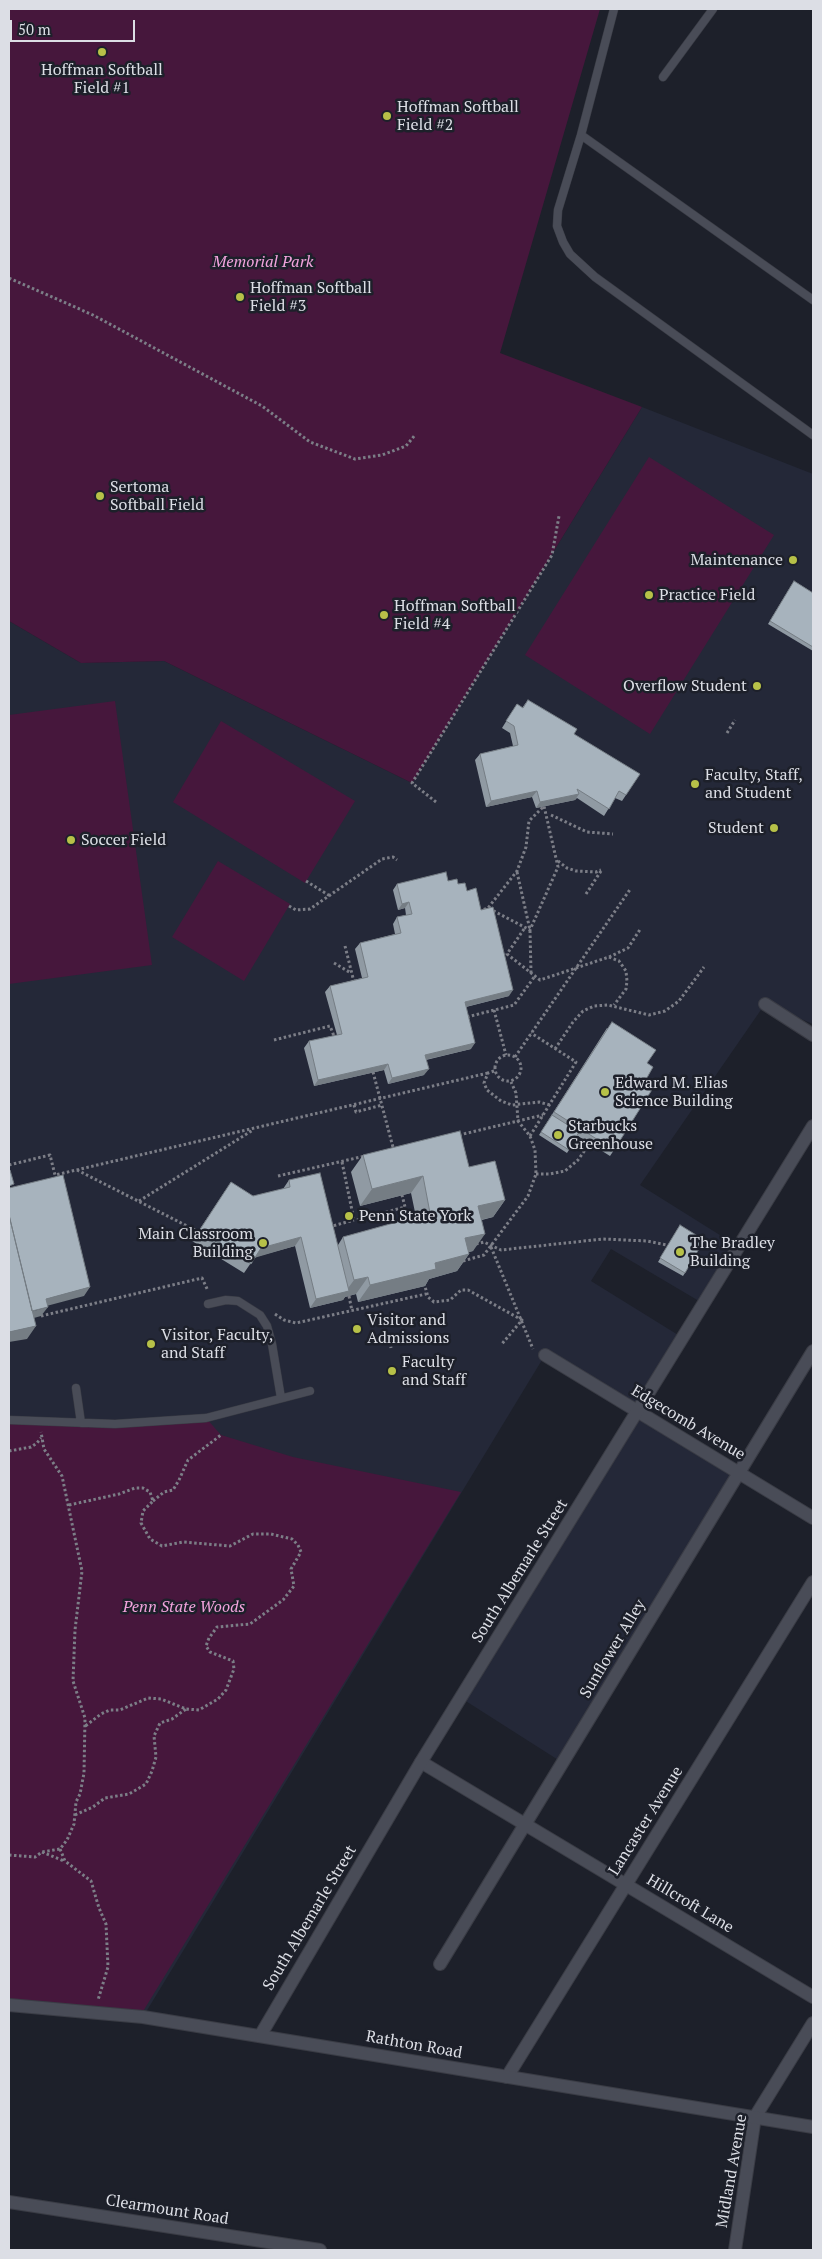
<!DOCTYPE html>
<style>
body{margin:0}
#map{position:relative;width:822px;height:2259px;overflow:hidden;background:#1d202a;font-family:"PT Serif",serif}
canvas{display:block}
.frame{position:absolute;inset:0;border:10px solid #dcdee5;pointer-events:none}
.scale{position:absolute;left:10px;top:20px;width:125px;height:22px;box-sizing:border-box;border:2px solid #dcdee5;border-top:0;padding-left:6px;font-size:15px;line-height:18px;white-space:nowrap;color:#dcdee5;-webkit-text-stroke:4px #1d202a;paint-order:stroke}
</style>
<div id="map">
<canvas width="822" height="2259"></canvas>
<div class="frame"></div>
<div class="scale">50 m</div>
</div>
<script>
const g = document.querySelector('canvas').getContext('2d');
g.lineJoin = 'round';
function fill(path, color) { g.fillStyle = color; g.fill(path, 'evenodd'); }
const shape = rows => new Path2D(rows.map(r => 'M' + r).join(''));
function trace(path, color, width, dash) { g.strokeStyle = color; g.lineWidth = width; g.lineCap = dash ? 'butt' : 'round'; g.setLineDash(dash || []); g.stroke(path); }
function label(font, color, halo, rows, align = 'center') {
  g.font = font + ' "PT Serif",serif'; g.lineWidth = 5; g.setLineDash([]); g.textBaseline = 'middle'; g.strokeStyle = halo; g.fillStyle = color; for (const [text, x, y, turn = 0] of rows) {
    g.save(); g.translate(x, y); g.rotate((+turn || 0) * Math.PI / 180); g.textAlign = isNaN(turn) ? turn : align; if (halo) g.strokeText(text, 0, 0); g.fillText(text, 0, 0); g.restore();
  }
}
fill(shape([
 [642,407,813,474,813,1024,765,1004,640,1185,739,1247,704,1304,611,1249,591,1281,683,1338,637,1411,739,1473,563,1763,461,1698,637,1411,545,1355,143,2017,9,2005,9,621,81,663,164,661,412,783]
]), '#242838');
fill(shape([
 [9,9,600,9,500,353,642,407,412,783,164,661,81,663,9,621],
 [649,457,774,535,650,734,525,655],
 [115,701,152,965,9,984,9,715],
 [221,721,355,801,305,883,173,802],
 [218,861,290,904,244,981,172,937],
 [206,1418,221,1435,293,1457,461,1492,142,2013,9,2005,9,1420,115,1424]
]), '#46173c');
const lane = shape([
 [614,9,581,135,558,210,557,226,563,242,570,254,595,277,813,435],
 [663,77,713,9],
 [581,135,813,300],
 [208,1304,226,1300,238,1301,260,1315,267,1326,272,1344,281,1398],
 [76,1388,81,1423],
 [9,1420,115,1424,206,1418,310,1391]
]);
const street = shape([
 [765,1004,813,1035],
 [545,1355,813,1518],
 [421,1762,813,1997],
 [440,1964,813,1351],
 [507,2077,813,1582],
 [9,2202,320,2250],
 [735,2250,755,2117,813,2023]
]);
const secondary = shape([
 [9,2005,143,2017,813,2127],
 [260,2036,421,1762,813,1126]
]);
trace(lane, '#3a3c45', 9);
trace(street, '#3a3c45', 14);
trace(secondary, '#3a3c45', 14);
trace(shape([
 [9,278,93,315,262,406,310,442,355,459,382,455,406,446,415,435],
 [727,733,735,720],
 [436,802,412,783,552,555,559,516],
 [551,815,587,832,613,834],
 [558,861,567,868,576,871,596,872,601,870],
 [517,872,530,930,531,973],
 [306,881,330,896],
 [586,894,601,871],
 [289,906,296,910,310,909,382,859,393,857,397,860],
 [479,911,488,908,517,871,526,847,529,821,544,806,558,867,530,930,488,908],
 [524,929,507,954,540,980,609,957,628,948,641,928],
 [345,946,354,982],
 [609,957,619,961,626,971,627,981,626,989,614,1005],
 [334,963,351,973],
 [494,1010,506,1055],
 [467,1017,514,1005,535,976],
 [274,1040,330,1026,334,1036],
 [555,1049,573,1022,583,1011,594,1006,608,1005,649,1015,665,1011,679,1001,704,967],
 '495 1068a13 13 0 1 1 26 0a13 13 0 1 1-26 0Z',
 [515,1057,631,888],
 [494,1071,488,1073,484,1083,487,1090,501,1101,512,1105,539,1102,550,1105],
 [373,1072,394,1151],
 [354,1105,356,1112,382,1105],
 [459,1135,543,1115],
 [530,1136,576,1062,531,1033],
 [572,1144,587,1147],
 [342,1162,354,1220],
 [9,1165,50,1155,55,1175,488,1073],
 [77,1170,195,1230],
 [536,1174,550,1174,565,1171,578,1160,590,1143],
 [278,1176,365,1156],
 [139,1201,253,1130],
 [357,1220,405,1207,402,1195],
 [329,1227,354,1220],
 [476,1244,484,1242,501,1250,603,1239,647,1241,667,1245],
 [491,1247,533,1349],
 [463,1261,484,1255,528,1196,536,1174,535,1150,530,1136,518,1121,516,1093,511,1082],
 [424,1283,428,1297,434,1302,450,1300,461,1290,468,1290,522,1320,501,1345],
 [349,1296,352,1311],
 [275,1314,284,1320,296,1323,426,1294],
 [41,1316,202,1278,208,1291],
 [389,1337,391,1348],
 [9,1451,31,1447,37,1443,41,1438],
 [153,1501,164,1492,173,1490,179,1480,188,1460,221,1435],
 [69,1505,119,1494,135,1488,143,1488,150,1492,153,1501,143,1511,141,1523,150,1539,162,1546,183,1542,230,1546,253,1534,271,1534,292,1539,298,1545,301,1552,291,1569,294,1586,283,1600,250,1624,217,1627,209,1638,206,1646,210,1652,233,1661,234,1669,226,1690,218,1699,199,1710,186,1709,161,1699,148,1698,120,1710,110,1710,101,1714,84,1727],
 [75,1815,93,1807,105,1798,129,1794,146,1784,152,1771,156,1757,154,1736,160,1723,172,1719,186,1709],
 [60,1849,65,1861,91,1881,99,1908,106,1924,108,1967,98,2000],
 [42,1852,64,1861],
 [9,1855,35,1857,42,1852,60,1849,67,1840,74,1824,76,1802,80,1794,84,1773,85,1718,73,1681,75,1630,82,1571,62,1476,44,1449,41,1432]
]), '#7c7e87', 3, [2.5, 2.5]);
trace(lane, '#494c57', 8);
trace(street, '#494c57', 12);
trace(secondary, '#494c57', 12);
fill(shape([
 [794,581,813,593,813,651,768,624],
 [528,700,574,734,626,795,622,801,615,798,604,816,577,798,575,800,536,808,532,797,486,807,475,760,480,754,513,746,510,733,502,728,517,704,522,708],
 [448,881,458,884,467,891,481,910,509,996,466,1007,471,1049,426,1060,424,1075,388,1084,384,1070,314,1086,304,1048,309,1041,337,1035,325,992,330,986,362,978,355,949,360,943,395,934,393,924,397,917,406,915,405,908,398,910,393,890,397,884],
 [607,1028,647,1063,644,1083,614,1150,610,1156,578,1136,567,1153,539,1135],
 [363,1155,469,1167,505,1200,493,1217,482,1220,473,1251,469,1252,469,1254,457,1271,429,1279,425,1286,358,1302,356,1294,345,1297,343,1300,310,1308,295,1246,255,1257,244,1273,192,1241,225,1191,253,1196,283,1189,289,1180,338,1245,343,1237,416,1217,411,1193,360,1206,351,1172],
 [680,1225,685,1273,683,1276,658,1262]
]), '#909aa3');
fill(shape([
 [537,791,532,797,486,807,491,801],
 [579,794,575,800,536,808,540,802],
 [409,902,405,908,398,910,402,904],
 [513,990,509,996,461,1008,465,1002],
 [475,1043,471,1049,420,1061,425,1055],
 [388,1064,384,1070,314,1086,318,1080],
 [429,1069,424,1075,388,1084,392,1078],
 [423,1176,411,1193,360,1206,372,1189],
 [505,1200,493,1217,466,1223,478,1206],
 [485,1234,473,1251,453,1255,465,1238],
 [301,1237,295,1246,254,1258,261,1248],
 [469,1254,457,1271,429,1279,425,1286,358,1302,370,1285,435,1263],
 [368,1277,356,1294,345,1297,343,1300,310,1308,316,1299,346,1291,354,1280],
 [90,1287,84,1296,39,1308,46,1299],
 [48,1307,41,1316,23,1321,30,1312],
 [36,1326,27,1339,9,1342,9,1332]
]), '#757d84');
const building = shape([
 [794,581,813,593,813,647,770,621,794,581],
 [528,700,577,729,574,734,640,774,626,795,619,791,609,809,577,789,579,794,540,802,537,791,491,801,480,754,518,745,514,726,506,721,517,704,523,708,528,700],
 [446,872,448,881,457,879,458,884,465,883,467,891,476,888,481,910,493,907,513,990,465,1002,475,1043,425,1055,429,1069,392,1078,388,1064,318,1080,309,1041,342,1034,330,986,368,977,360,943,401,933,397,917,412,914,409,902,402,904,397,884,446,872],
 [612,1022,656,1050,647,1063,653,1067,644,1083,653,1088,614,1150,554,1112,612,1022],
 [552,1115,579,1132,569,1150,541,1132,552,1115],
 [460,1131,469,1167,495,1161,505,1200,478,1206,485,1234,465,1238,469,1254,435,1263,436,1269,370,1285,368,1277,354,1280,343,1237,430,1213,423,1176,372,1189,363,1155,460,1131],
 [9,1170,10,1170,14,1184,9,1186,9,1170],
 [320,1173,349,1291,316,1299,301,1237,261,1248,251,1264,199,1231,231,1182,253,1196,290,1187,289,1180,320,1173],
 [63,1175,90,1287,46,1299,48,1307,32,1311,9,1215,9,1188,63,1175],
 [9,1215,36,1326,9,1332,9,1215],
 [680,1225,704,1240,685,1273,660,1258,680,1225]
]);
fill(building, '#a7b3bd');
trace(building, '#757d84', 1);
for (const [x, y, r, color] of [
 [102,52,5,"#b7c148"],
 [387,116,5,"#b7c148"],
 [240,297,5,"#b7c148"],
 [100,496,5,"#b7c148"],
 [793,560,5,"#b7c148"],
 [649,595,5,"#b7c148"],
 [384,615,5,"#b7c148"],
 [757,686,5,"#b7c148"],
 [695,784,5,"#b7c148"],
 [774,828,5,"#b7c148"],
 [71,840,5,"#b7c148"],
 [605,1092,5,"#b7c148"],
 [558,1135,5,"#b7c148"],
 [349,1216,5,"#b7c148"],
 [263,1243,5,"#b7c148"],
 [680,1252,5,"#b7c148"],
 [357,1329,5,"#b7c148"],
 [151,1344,5,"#b7c148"],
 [392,1371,5,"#b7c148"]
]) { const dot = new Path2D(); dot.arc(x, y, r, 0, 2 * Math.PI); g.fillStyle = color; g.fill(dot); trace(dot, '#1d202a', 2); }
label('16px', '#dcdee5', '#1d202a', [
 ["Hoffman Softball",102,70,"center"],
 ["Field #1",102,88,"center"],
 ["Hoffman Softball",397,107],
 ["Field #2",397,125],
 ["Hoffman Softball",250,288],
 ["Field #3",250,306],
 ["Sertoma",110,487],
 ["Softball Field",110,505],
 ["Maintenance",783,560,"right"],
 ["Practice Field",659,595],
 ["Hoffman Softball",394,606],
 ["Field #4",394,624],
 ["Overflow Student",747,686,"right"],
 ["Faculty, Staff,",705,775],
 ["and Student",705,793],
 ["Student",764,828,"right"],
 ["Soccer Field",81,840],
 ["Edward M. Elias",615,1083],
 ["Science Building",615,1101],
 ["Starbucks",568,1126],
 ["Greenhouse",568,1144],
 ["Penn State York",359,1216],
 ["Main Classroom",253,1234,"right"],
 ["Building",253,1252,"right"],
 ["The Bradley",690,1243],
 ["Building",690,1261],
 ["Visitor and",367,1320],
 ["Admissions",367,1338],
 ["Visitor, Faculty,",161,1335],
 ["and Staff",161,1353],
 ["Faculty",402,1362],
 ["and Staff",402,1380]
], 'left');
label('italic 16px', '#f2a3dd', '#1d202a', [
 ["Memorial Park",263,262],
 ["Penn State Woods",184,1607]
]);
label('16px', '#dcdee5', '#1d202a', [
 ["Edgecomb Avenue",688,1423,31],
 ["South Albemarle Street",520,1571,-58],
 ["Sunflower Alley",613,1649,-59],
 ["Lancaster Avenue",646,1821,-58],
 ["Hillcroft Lane",690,1904,31],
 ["South Albemarle Street",310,1918,-59],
 ["Rathton Road",414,2045,10],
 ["Midland Avenue",732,2171,-80],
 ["Clearmount Road",167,2210,9]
]);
</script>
